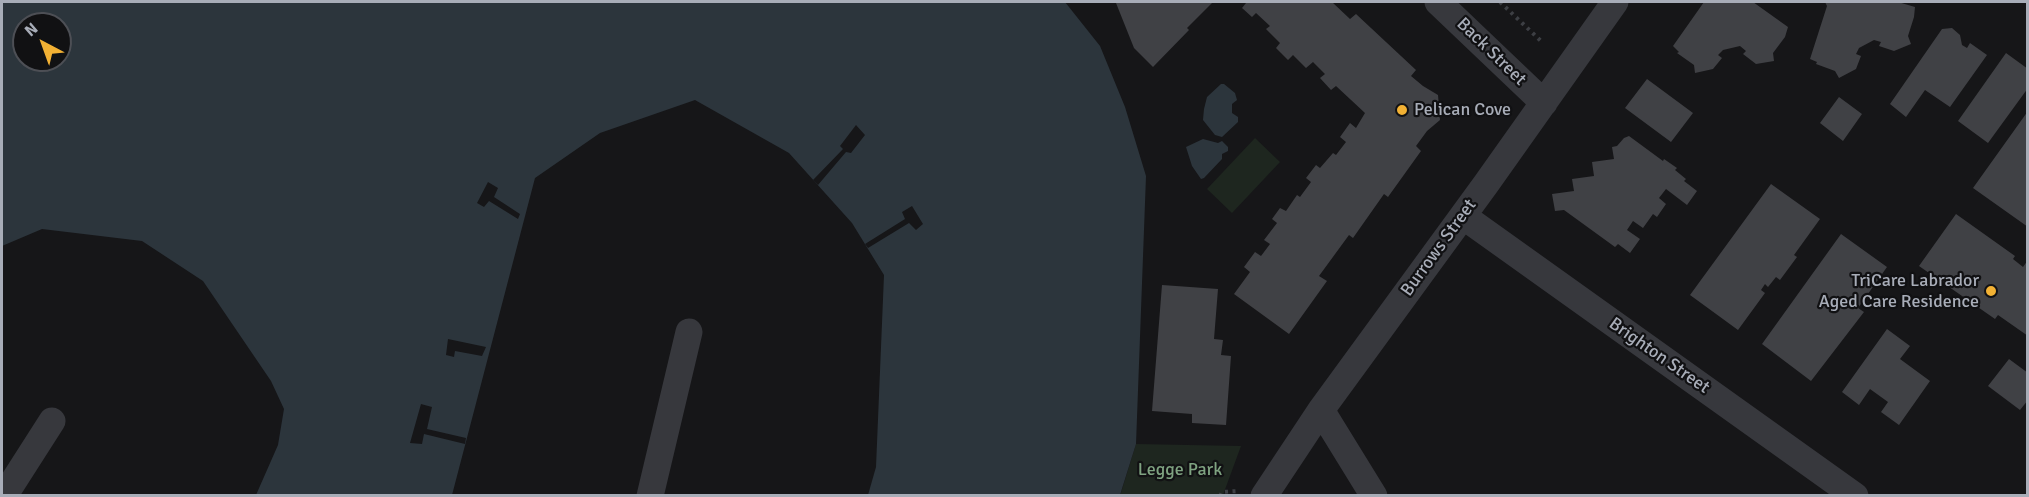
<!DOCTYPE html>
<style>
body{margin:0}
#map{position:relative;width:2029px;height:497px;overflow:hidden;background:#161618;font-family:Signika,sans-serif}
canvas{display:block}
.frame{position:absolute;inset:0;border:3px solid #a8adb8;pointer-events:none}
.north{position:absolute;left:12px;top:12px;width:60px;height:60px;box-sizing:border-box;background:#111113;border:2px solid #4d4f55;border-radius:50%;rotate:319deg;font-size:16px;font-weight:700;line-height:24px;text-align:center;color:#a8adb8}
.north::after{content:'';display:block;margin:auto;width:21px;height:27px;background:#f2b134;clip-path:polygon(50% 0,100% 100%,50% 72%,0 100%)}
</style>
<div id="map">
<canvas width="2029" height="497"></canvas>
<div class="frame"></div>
<div class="north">N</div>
</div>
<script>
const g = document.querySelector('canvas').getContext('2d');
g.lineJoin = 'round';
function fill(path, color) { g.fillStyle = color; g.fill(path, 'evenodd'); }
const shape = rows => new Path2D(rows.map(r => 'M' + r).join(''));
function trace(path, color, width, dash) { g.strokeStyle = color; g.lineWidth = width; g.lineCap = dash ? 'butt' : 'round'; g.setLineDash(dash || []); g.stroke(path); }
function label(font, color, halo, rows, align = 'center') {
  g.font = font + ' Signika,sans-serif'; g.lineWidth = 4.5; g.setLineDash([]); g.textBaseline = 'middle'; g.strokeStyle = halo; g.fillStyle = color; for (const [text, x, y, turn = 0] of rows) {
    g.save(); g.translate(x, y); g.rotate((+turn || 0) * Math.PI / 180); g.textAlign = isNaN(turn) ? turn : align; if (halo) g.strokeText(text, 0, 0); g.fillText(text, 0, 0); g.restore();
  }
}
fill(shape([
 [1255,138,1280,162,1232,213,1207,189],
 [1136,444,1241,446,1223,495,1120,496]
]), '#1e261f');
fill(shape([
 [2,2,1065,2,1100,46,1125,107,1146,176,1136,444,1120,495,868,495,876,467,884,275,852,223,789,153,695,100,600,133,535,178,452,495,256,495,278,445,284,409,271,381,203,281,142,241,42,229,2,246],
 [24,24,60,24,60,60,24,60],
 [1221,84,1224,84,1235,93,1237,100,1232,104,1232,113,1238,117,1238,122,1222,137,1215,135,1203,120,1204,109,1207,97],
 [1203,139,1218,143,1222,141,1228,147,1228,151,1222,154,1222,159,1204,178,1201,179,1192,166,1186,147]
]), '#2c353c');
fill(shape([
 [856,125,865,135,851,153,846,152,818,185,813,180,843,149,840,146],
 [488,182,498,188,494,197,520,214,518,219,489,201,484,207,477,203],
 [912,206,923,224,916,230,909,223,868,248,865,244,905,219,902,212],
 [448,339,486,347,482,356,455,351,454,357,446,355],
 [421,404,432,407,427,429,466,438,465,444,424,434,422,444,410,443]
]), '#161618');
fill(shape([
 [1117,2,1213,2,1187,28,1189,30,1153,67,1134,48,1116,3],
 [1245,2,1332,2,1350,19,1356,14,1416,70,1411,76,1423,86,1438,95,1440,120,1427,131,1416,146,1421,151,1388,197,1384,194,1353,238,1349,235,1319,276,1327,281,1289,334,1234,294,1250,272,1244,267,1255,252,1261,256,1270,244,1264,240,1277,223,1272,219,1280,208,1286,211,1297,195,1300,197,1311,182,1306,178,1316,165,1320,168,1333,153,1336,155,1346,142,1340,137,1350,123,1356,128,1365,113,1336,86,1331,90,1320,78,1325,74,1313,62,1306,68,1293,55,1288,60,1276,48,1280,43,1266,29,1270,26,1256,13,1252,17,1242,8,1246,3],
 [1704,2,1753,2,1788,27,1785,37,1773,53,1774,61,1756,64,1743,54,1746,51,1740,46,1723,50,1718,55,1722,58,1713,69,1695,73,1694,65,1677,53,1679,52,1673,46],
 [1825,2,1898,2,1915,7,1914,17,1908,36,1911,44,1894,51,1879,46,1881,42,1874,40,1859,48,1856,54,1861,56,1856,69,1839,78,1835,71,1816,64,1817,62,1810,59,1827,6],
 [1952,28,1960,35,1962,45,1967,48,1970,43,1987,55,1950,107,1925,90,1906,117,1890,104,1942,29],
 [2006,53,2028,69,2028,88,1988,143,1958,121],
 [1647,79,1693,113,1671,142,1625,108],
 [1839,97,1862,114,1843,141,1820,123],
 [2028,111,2028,227,1973,188],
 [1629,136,1663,161,1664,159,1677,168,1675,170,1686,179,1684,181,1697,191,1687,205,1666,189,1659,198,1666,204,1657,217,1653,214,1643,228,1633,221,1627,230,1640,239,1630,253,1618,244,1615,247,1564,210,1555,211,1552,194,1574,191,1572,179,1594,176,1592,162,1614,159,1612,147,1617,146,1624,138],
 [1771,184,1820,219,1794,255,1797,257,1780,280,1776,277,1768,287,1765,284,1761,290,1765,293,1738,330,1690,295],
 [1956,214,2015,256,2013,259,2023,267,2028,260,2028,336,1998,315,1995,319,1919,266],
 [1841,234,1887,267,1858,308,1864,312,1811,381,1762,344],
 [1162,285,1218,289,1214,339,1223,340,1221,355,1231,356,1226,425,1192,423,1192,414,1152,411],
 [1887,329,1910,346,1900,359,1930,381,1899,425,1881,412,1888,402,1870,389,1859,405,1842,392],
 [2009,359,2028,373,2028,400,2020,410,1988,386]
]), '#404145');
trace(shape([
 [1500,2,1541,41],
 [1220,496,1222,492,1238,491]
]), '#3d3f44', 4, [3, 4.5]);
trace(shape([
 [1438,2,1544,103],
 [1463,216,1855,496],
 [1321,410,1374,496],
 [4,496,52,421],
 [650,496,689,332],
 [1264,496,1321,410,1486,184,1615,2]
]), '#37383d', 27);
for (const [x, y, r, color] of [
 [1402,110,6,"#f2b134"],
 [1991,291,6,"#f2b134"]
]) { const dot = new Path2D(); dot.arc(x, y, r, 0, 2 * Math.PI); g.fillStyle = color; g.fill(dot); trace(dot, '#111113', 2); }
label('18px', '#a8adb8', '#111113', [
 ["Back Street",1491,52,44],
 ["Burrows Street",1439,248,-54],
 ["Brighton Street",1659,356,35]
]);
label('18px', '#a8adb8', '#111113', [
 ["Pelican Cove",1414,110],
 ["TriCare Labrador",1979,281,"right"],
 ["Aged Care Residence",1979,302,"right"]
], 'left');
label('18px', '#7fa381', '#111113', [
 ["Legge Park",1180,470]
]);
</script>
